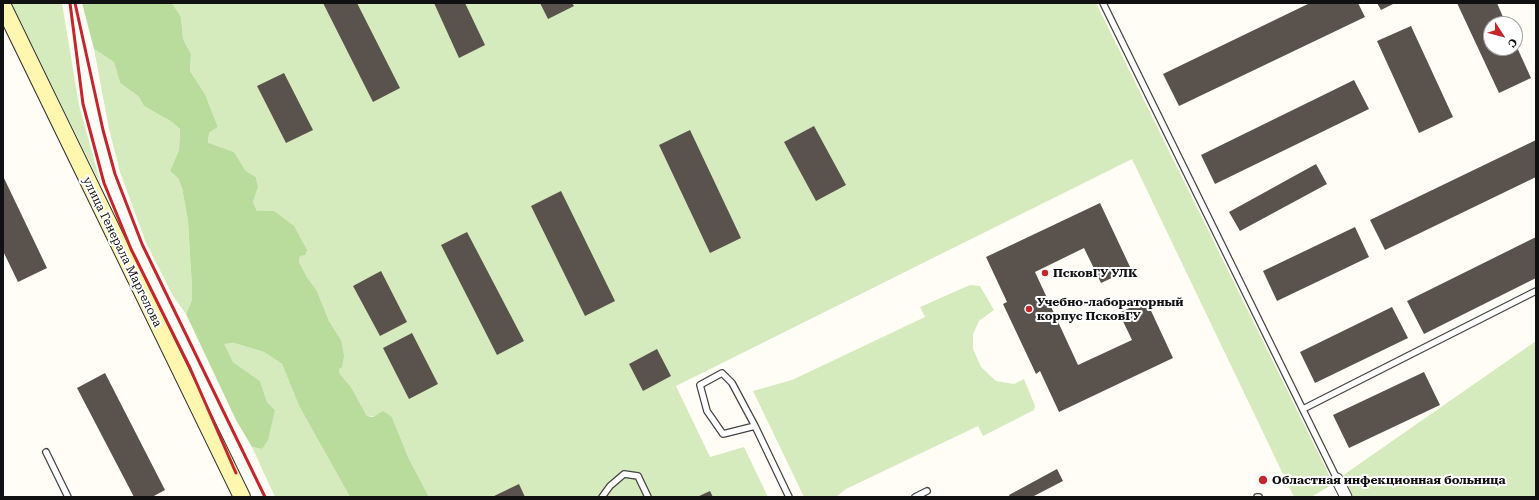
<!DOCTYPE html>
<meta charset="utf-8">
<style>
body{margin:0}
#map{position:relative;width:1539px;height:500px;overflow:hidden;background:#fffdf5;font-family:"Roboto Serif",serif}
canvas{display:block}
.frame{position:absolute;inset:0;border:4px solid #111;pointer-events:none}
.north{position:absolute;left:1483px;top:16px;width:40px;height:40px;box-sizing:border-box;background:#fff;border:1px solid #a0a0a0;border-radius:50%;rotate:126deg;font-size:11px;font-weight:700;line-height:16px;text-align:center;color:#111}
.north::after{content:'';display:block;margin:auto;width:14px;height:18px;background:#c4262e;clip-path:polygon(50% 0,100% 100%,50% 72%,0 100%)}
</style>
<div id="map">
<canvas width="1539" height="500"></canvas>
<div class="frame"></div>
<div class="north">С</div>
</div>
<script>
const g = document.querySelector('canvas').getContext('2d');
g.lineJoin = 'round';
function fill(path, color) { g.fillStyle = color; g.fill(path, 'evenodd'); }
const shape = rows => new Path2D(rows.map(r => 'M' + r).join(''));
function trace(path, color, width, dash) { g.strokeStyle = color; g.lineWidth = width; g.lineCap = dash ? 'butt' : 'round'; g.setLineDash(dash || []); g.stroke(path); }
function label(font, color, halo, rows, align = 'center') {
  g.font = font + ' "Roboto Serif",serif'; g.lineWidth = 4; g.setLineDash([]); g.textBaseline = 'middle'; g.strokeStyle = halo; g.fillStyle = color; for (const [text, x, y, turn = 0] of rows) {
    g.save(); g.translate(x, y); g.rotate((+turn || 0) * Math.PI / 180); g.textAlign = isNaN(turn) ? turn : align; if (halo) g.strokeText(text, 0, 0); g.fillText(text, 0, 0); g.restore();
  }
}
fill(shape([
 [11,3,62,3,79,105,101,185],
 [172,3,1096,3,1333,483,1328,487,1311,497,1294,497,1132,159,676,386,710,457,744,447,768,497,429,497,408,457,392,417,367,416,351,387,340,374,339,369,341,340,329,321,317,291,307,277,299,262,300,256,274,211,257,211,253,202,258,187,256,177,246,171,234,152,208,144,209,133,218,127,205,94,190,71,191,54,183,39,181,17],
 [94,49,114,62,120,83,138,96,144,106,172,122,180,129,179,150,170,171,178,178,182,188,188,221,192,288,192,300,186,314,173,296,146,243,120,172,109,129],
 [970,285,980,286,994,310,979,321,973,334,973,349,981,367,996,381,1014,384,1024,379,1035,406,1034,410,983,436,978,426,846,489,836,497,804,497,753,391,792,380,925,317,920,307],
 [1536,341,1536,497,1353,497,1342,476],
 [234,343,264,352,282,364,299,406,350,497,275,497,252,447,262,449,275,410,267,402,260,381,233,362,223,344]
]), '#d5ebbd');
fill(shape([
 [82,3,172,3,181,17,183,39,191,54,190,71,205,94,218,127,209,133,208,143,234,152,246,171,256,177,258,187,253,202,257,211,274,211,294,226,307,250,305,255,300,256,299,262,307,277,317,291,329,321,341,340,344,356,342,367,339,369,340,374,351,387,367,416,373,417,383,411,392,417,408,457,429,497,350,497,299,406,282,364,264,352,234,343,224,344,233,362,260,381,267,402,275,410,268,440,262,449,252,447,236,420,186,314,192,300,192,288,188,221,182,188,178,178,170,171,179,150,180,129,172,122,144,106,138,96,120,83,114,62,94,49]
]), '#b9dc9c');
fill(shape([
 [323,3,357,3,400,88,373,102],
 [434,3,465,3,485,45,459,58],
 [540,3,572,3,574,6,548,19],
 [1310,3,1358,3,1365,17,1179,106,1163,74],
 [1377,3,1395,3,1381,10],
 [1457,3,1497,3,1506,24,1491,24,1491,48,1515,48,1515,43,1531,78,1499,93],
 [1411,26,1453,117,1419,133,1377,41],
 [284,73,313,130,286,143,257,86],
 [1354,80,1369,109,1215,184,1201,155],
 [814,126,846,185,816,201,784,142],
 [690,130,741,238,710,253,659,145],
 [1536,140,1536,177,1385,250,1370,220],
 [1316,164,1327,184,1240,231,1229,212],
 [3,176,47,268,18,282,3,251],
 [561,191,615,301,585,316,531,206],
 [1100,203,1131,269,1101,283,1084,248,1035,272,1078,365,1132,340,1119,313,1146,300,1173,358,1059,412,1040,371,1036,374,1003,304,1007,302,986,257],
 [1355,227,1369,257,1277,301,1263,271],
 [467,232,524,341,497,355,441,245],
 [1536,237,1536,278,1424,334,1407,301],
 [381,271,407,322,380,336,353,286],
 [1392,307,1408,338,1315,383,1300,352],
 [412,333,438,384,409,399,383,348],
 [657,349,671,376,643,391,629,364],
 [1424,372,1440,405,1349,448,1333,415],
 [105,373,165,490,152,497,134,497,77,388],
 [1057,469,1063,481,1032,497,1010,497,1009,495],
 [519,484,525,497,492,497],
 [710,491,713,497,697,497]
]), '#5a524d');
const service = shape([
 [1103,3,1337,479],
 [1303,409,1536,291],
 [755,426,723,434,707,411,700,385,722,373,732,383,755,426,789,497],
 [46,452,68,497],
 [602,497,610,486,624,474,638,476,648,497],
 [915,497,927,491],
 [1257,497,1259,497]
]);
const minor = shape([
 [1337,479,1346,497]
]);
const secondary = shape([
 [3,6,242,497]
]);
trace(service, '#444', 8);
trace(minor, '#444', 13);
trace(secondary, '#333', 18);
trace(service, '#fff', 5.5);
trace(minor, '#fff', 11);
trace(secondary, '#fff6b0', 16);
trace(shape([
 [70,3,83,104,104,183,131,249,190,368,236,473],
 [75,3,103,130,115,174,142,244,265,497]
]), '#c4262e', 3);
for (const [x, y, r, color] of [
 [1045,273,4,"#c4262e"],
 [1029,309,4,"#c4262e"],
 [1263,480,5,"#c4262e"]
]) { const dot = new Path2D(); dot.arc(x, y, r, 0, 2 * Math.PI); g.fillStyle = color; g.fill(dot); trace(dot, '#fff', 1.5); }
label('12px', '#111', '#fff', [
 ["улица Генерала Маргелова",122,252,64]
]);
label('bold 12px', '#111', '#fff', [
 ["ПсковГУ УЛК",1053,273],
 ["Учебно-лабораторный",1037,302],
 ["корпус ПсковГУ",1037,316],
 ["Областная инфекционная больница",1272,480]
], 'left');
</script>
